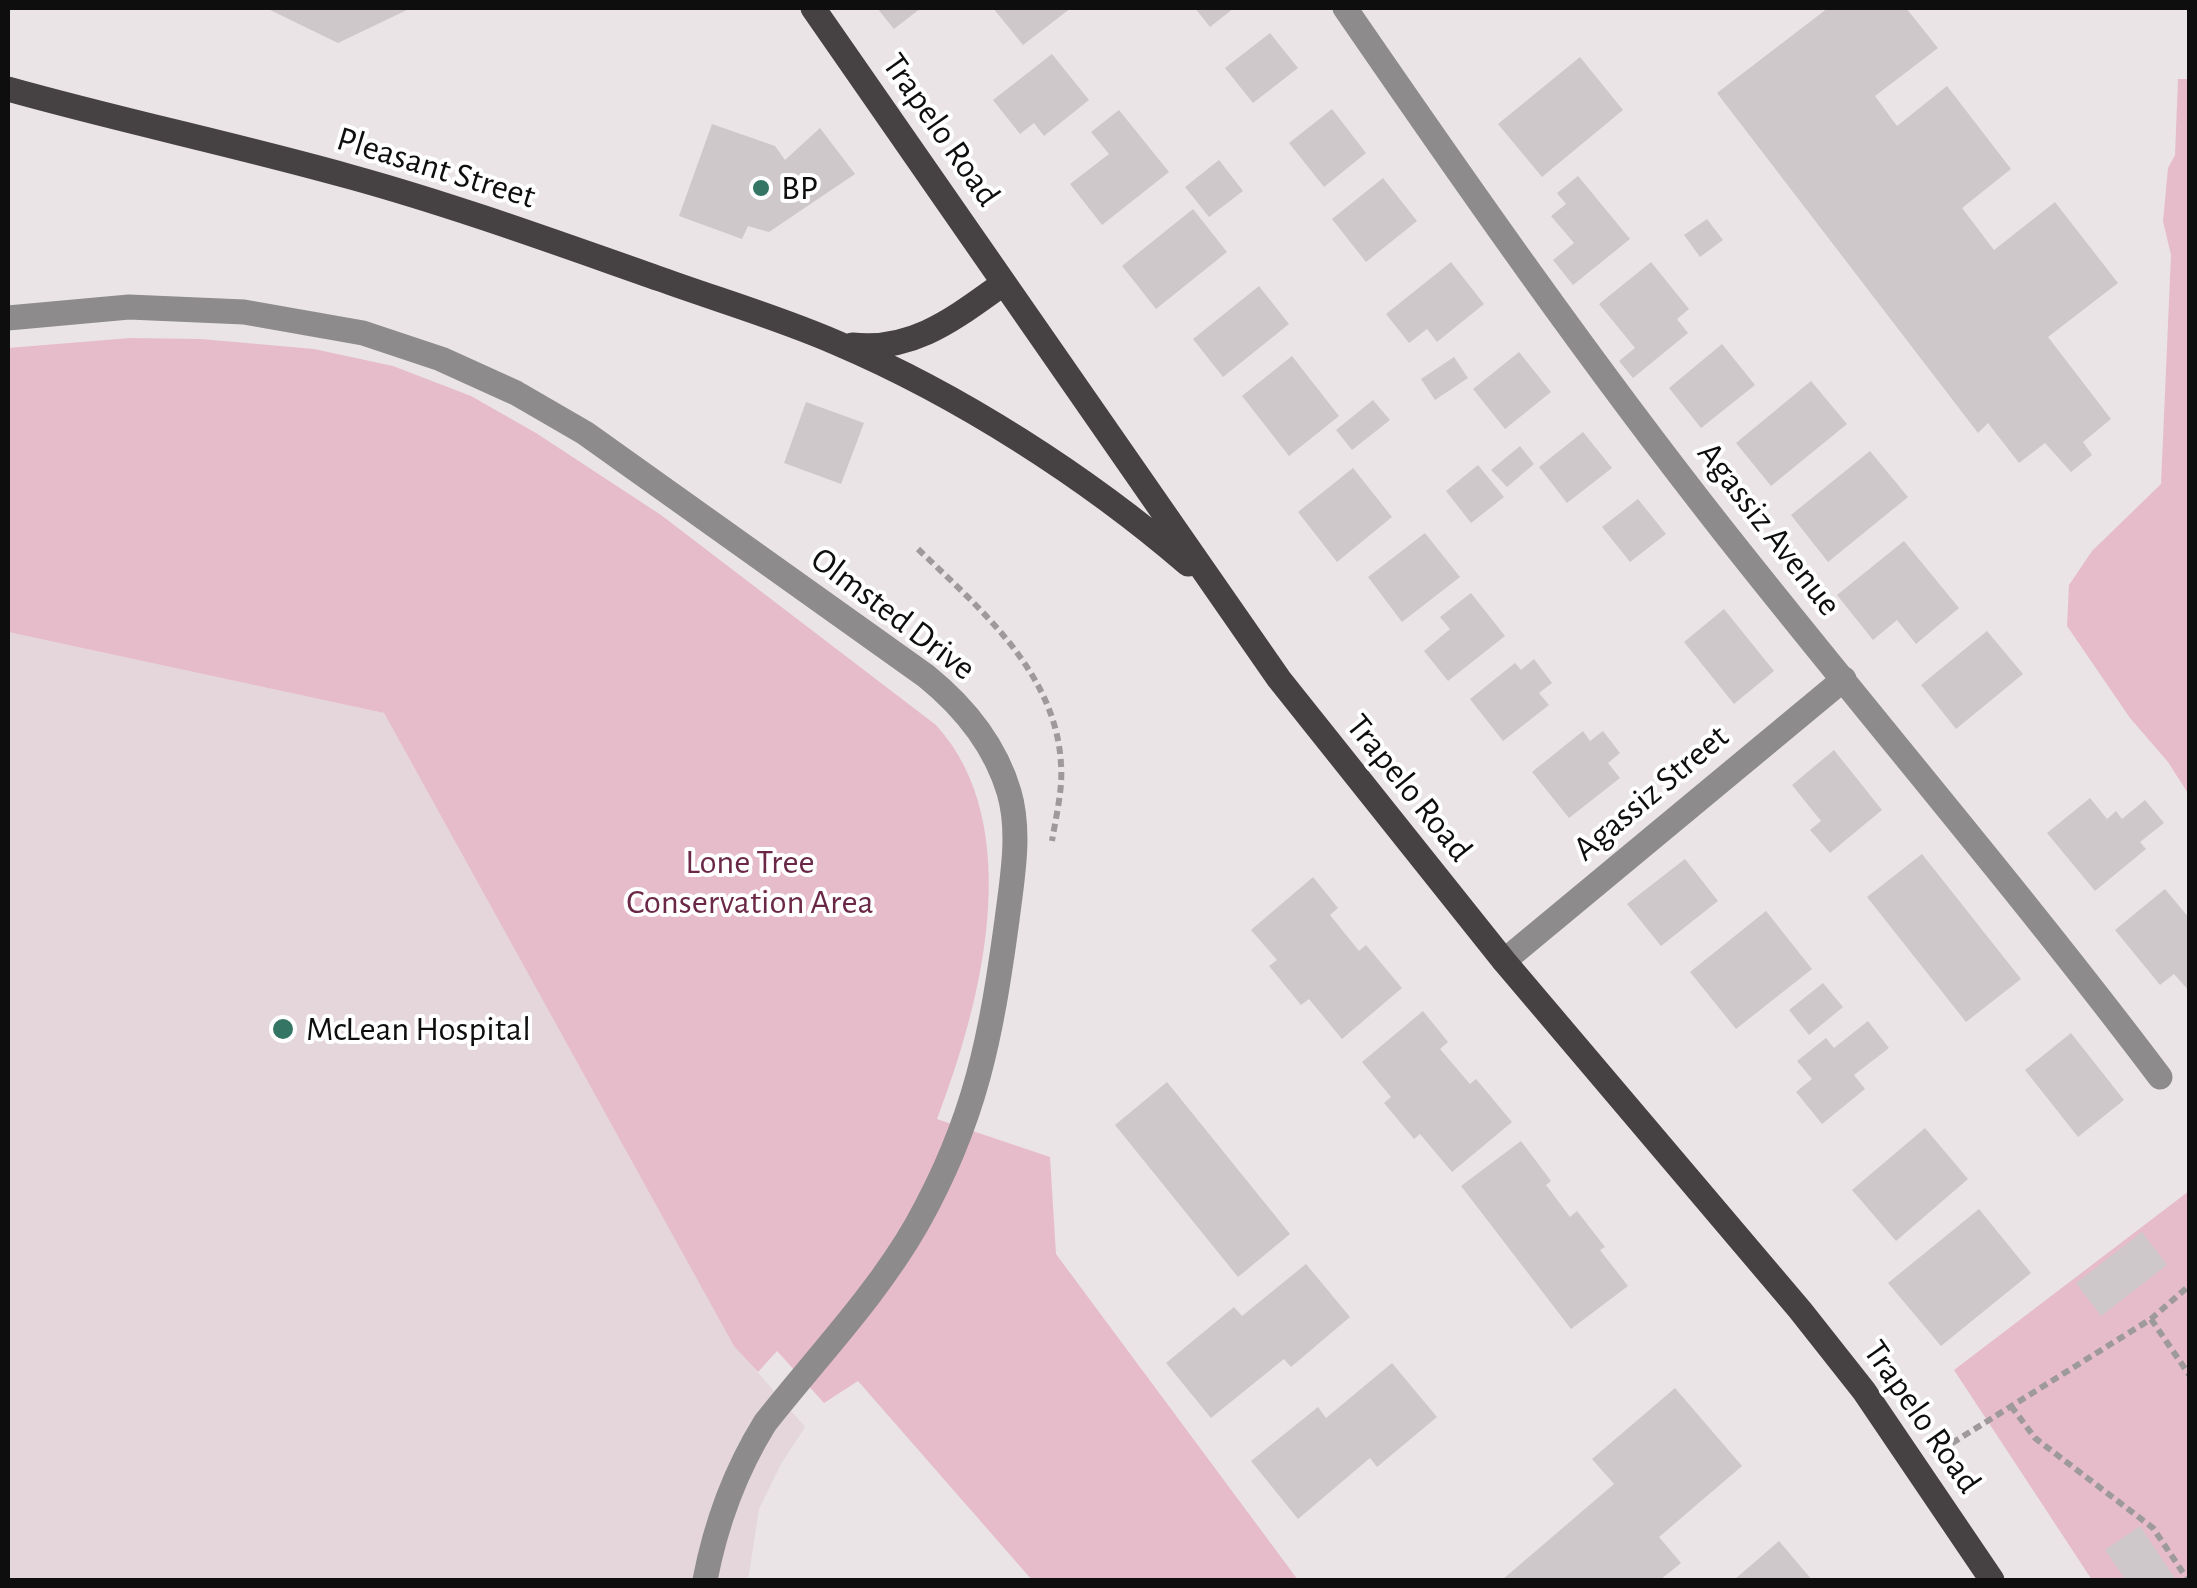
<!DOCTYPE html>
<style>
body{margin:0}
#map{position:relative;width:2197px;height:1588px;overflow:hidden;background:#eae4e6;font-family:"Alegreya Sans",sans-serif}
canvas{display:block}
.frame{position:absolute;inset:0;border:10px solid #0f0e0e;pointer-events:none}
</style>
<div id="map">
<canvas width="2197" height="1588"></canvas>
<div class="frame"></div>
</div>
<script>
const ctx = document.querySelector('canvas').getContext('2d');
ctx.lineJoin = 'round';
function paint(path, color) { ctx.fillStyle = color; ctx.fill(path, 'evenodd'); }
function trace(path, color, width, dash) { ctx.strokeStyle = color; ctx.lineWidth = width; ctx.lineCap = dash ? 'butt' : 'round'; ctx.setLineDash(dash || []); ctx.stroke(path); }
function write(font, color, halo, rows, align = 'center') {
  ctx.font = font + ' "Alegreya Sans",sans-serif'; ctx.lineWidth = 8; ctx.setLineDash([]); ctx.textBaseline = 'middle'; ctx.strokeStyle = halo; ctx.fillStyle = color; for (const [text, x, y, turn = 0] of rows) {
    ctx.save(); ctx.translate(x, y); ctx.rotate((+turn || 0) * Math.PI / 180); ctx.textAlign = isNaN(turn) ? turn : align; if (halo) ctx.strokeText(text, 0, 0); ctx.fillText(text, 0, 0); ctx.restore();
  }
}
const built = new Path2D(`
 M8,632l376,81 350,632 71,82 -24,37 -22,45 -11,71h-740z`);
const green = new Path2D(`
 M2178,79h12l-1,716 -21,-33 -38,-44 -63,-92 2,-41 23,-34 69,-67 10,-229 -8,-34 5,-53 7,-13z
 M130,338l71,1 113,10 79,17 78,30 65,37 125,82 275,210c92,101 45,280 1,394l113,38 6,97 242,326h-266l-174,-199 -34,22 -47,-52 -19,21 -24,-26 -350,-633 -376,-81v-284z
 M2189,1191v389h-97l-138,-210z`);
const building = new Path2D(`
 M266,8h145l-73,35z
 M877,8h44l-27,21z
 M993,8h78l-48,37z
 M1195,8h39l-24,19z
 M1828,8h78l32,40 -63,48 22,30 50,-40 64,83 -49,39 32,42 61,-48 63,81 -70,54 63,82 -28,23 9,13 -21,17 -26,-29 -26,20 -31,-40 -10,10 -261,-340z
 M1270,33l28,35 -45,35 -28,-35z
 M1052,54l37,46 -45,36 -10,-13 -14,11 -27,-34z
 M1580,57l43,53 -81,67 -44,-53z
 M1332,109l34,44 -42,34 -35,-44z
 M1119,110l50,62 -67,53 -32,-41 39,-30 -18,-22z
 M712,124l63,22 10,14 35,-32 35,46 -86,58 -21,-6 -6,13 -63,-23z
 M1219,160l24,31 -34,26 -24,-30z
 M1578,176l52,63 -57,46 -20,-25 21,-17 -23,-27 15,-12 -9,-11z
 M1383,178l34,43 -51,41 -34,-43z
 M1193,209l34,43 -71,57 -34,-43z
 M1707,219l16,21 -23,17 -16,-22z
 M1451,262l33,42 -47,38 -10,-13 -18,14 -23,-29z
 M1651,262l38,47 -12,10 11,14 -55,45 -14,-17 16,-13 -36,-44z
 M1259,286l30,38 -66,53 -30,-38z
 M1722,344l33,41 -54,43 -32,-40z
 M1519,352l32,40 -46,37 -32,-40z
 M1292,356l47,60 -50,40 -47,-60z
 M1454,357l14,21 -33,22 -14,-21z
 M1811,381l36,43 -76,62 -35,-43z
 M1373,400l17,20 -38,30 -16,-20z
 M806,402l58,21 -23,61 -57,-21z
 M1583,432l29,36 -45,35 -28,-36z
 M1520,446l14,18 -27,23 -16,-17z
 M1870,451l38,46 -80,65 -37,-47z
 M1478,465l26,32 -33,26 -25,-32z
 M1353,468l39,49 -55,45 -39,-50z
 M1638,499l28,35 -36,28 -28,-35z
 M1425,533l35,44 -58,45 -34,-45z
 M1904,541l55,67 -43,36 -19,-24 -24,20 -36,-45z
 M1471,593l34,43 -57,45 -24,-30 26,-22 -10,-12z
 M1724,609l50,62 -40,33 -50,-62z
 M1987,631l36,43 -67,55 -35,-44z
 M1534,659l18,24 -13,10 10,12 -46,36 -33,-42 45,-36 6,7z
 M1583,731l7,10 13,-10 17,22 -12,10 12,15 -51,40 -37,-46z
 M1834,750l48,60 -52,43 -20,-23 11,-9 -29,-36z
 M2090,798l17,21 9,-8 6,8 23,-19 19,23 -24,19 6,7 -51,42 -48,-58z
 M1922,854l99,125 -55,43 -99,-125z
 M1685,859l33,42 -57,45 -34,-42z
 M1313,877l25,31 -8,7 29,36 7,-6 36,43 -60,51 -33,-40 -8,6 -32,-39 8,-6 -26,-30z
 M2165,889l25,30v73l-16,-18 -14,11 -45,-55z
 M1766,911l46,58 -76,60 -46,-57z
 M1823,983l20,24 -34,28 -20,-25z
 M1423,1011l25,31 -8,7 30,35 6,-5 36,43 -60,50 -32,-38 -6,5 -30,-36 7,-6 -29,-35z
 M1868,1021l21,27 -35,27 11,14 -43,35 -26,-32 16,-13 -15,-18 29,-23 8,10z
 M2071,1033l53,67 -46,37 -53,-67z
 M1167,1082l123,152 -52,43 -123,-152z
 M1925,1128l43,51 -72,62 -44,-51z
 M1521,1141l30,40 -5,4 24,32 7,-6 28,36 -5,3 28,36 -57,43 -110,-143z
 M1979,1209l52,64 -90,73 -53,-63z
 M2142,1232l25,33 -66,51 -25,-33z
 M1306,1264l44,53 -59,50 -7,-8 -73,59 -45,-55 68,-56 8,9z
 M1392,1363l45,54 -60,50 -7,-9 -72,61 -47,-58 67,-54 8,11z
 M1675,1388l67,78 -83,71 22,26 -21,17h-158l112,-96 -22,-25z
 M2140,1526l36,54h-50l-21,-30z
 M1779,1541l33,39h-78z`);
const path = new Path2D(`
 M918,549c61,59 138,123 143,215 2,25 -5,52 -9,77
 M2151,1319l39,57
 M2011,1406l24,32 118,90 35,52
 M1941,1450l210,-131 39,-34`);
const minor = new Path2D(`
 M1345,8c121,176 244,352 376,520 145,184 298,362 439,549
 M8,318l121,-11 115,5 119,21 78,26 75,34 69,40 341,243c37,30 69,69 83,116 12,41 3,87 -2,128 -16,117 -31,199 -90,304 -41,72 -101,134 -152,199 -31,50 -49,100 -60,157
 M1504,961l340,-282`);
const major = new Path2D(`
 M813,8l466,671 225,282 296,349 64,81 128,189
 M8,89c114,32 229,56 343,88 105,29 206,66 309,102 58,21 120,39 177,64 122,52 250,134 351,221
 M852,345c62,7 104,-28 152,-62`);
const markers = [
 [761,188,10,"#347564"],
 [283,1029,12,"#347564"]
];
const streetNames = [
 ["Trapelo Road",941,130,55],
 ["Pleasant Street",436,168,17],
 ["Agassiz Avenue",1769,529,52],
 ["Olmsted Drive",893,614,37],
 ["Trapelo Road",1409,788,51],
 ["Agassiz Street",1651,793,-40],
 ["Trapelo Road",1922,1417,55]
];
const poiNames = [
 ["BP",781,188],
 ["McLean Hospital",306,1029]
];
const parkNames = [
 ["Lone Tree",750,862],
 ["Conservation Area",750,902]
];
paint(built, '#e4d6db');
paint(green, '#e6bccb');
paint(building, '#cec8ca');
trace(path, '#9e9a9b', 6, [8, 5]);
trace(minor, '#8d8b8c', 25);
trace(major, '#464244', 25);
for (const [x, y, r, color] of markers) { const dot = new Path2D(); dot.arc(x, y, r, 0, 2 * Math.PI); ctx.fillStyle = color; ctx.fill(dot); trace(dot, '#fff', 4); }
write('35px', '#0f0e0e', '#fff', streetNames);
write('35px', '#0f0e0e', '#fff', poiNames, 'left');
write('35px', '#6a2846', '#fff', parkNames);
</script>
